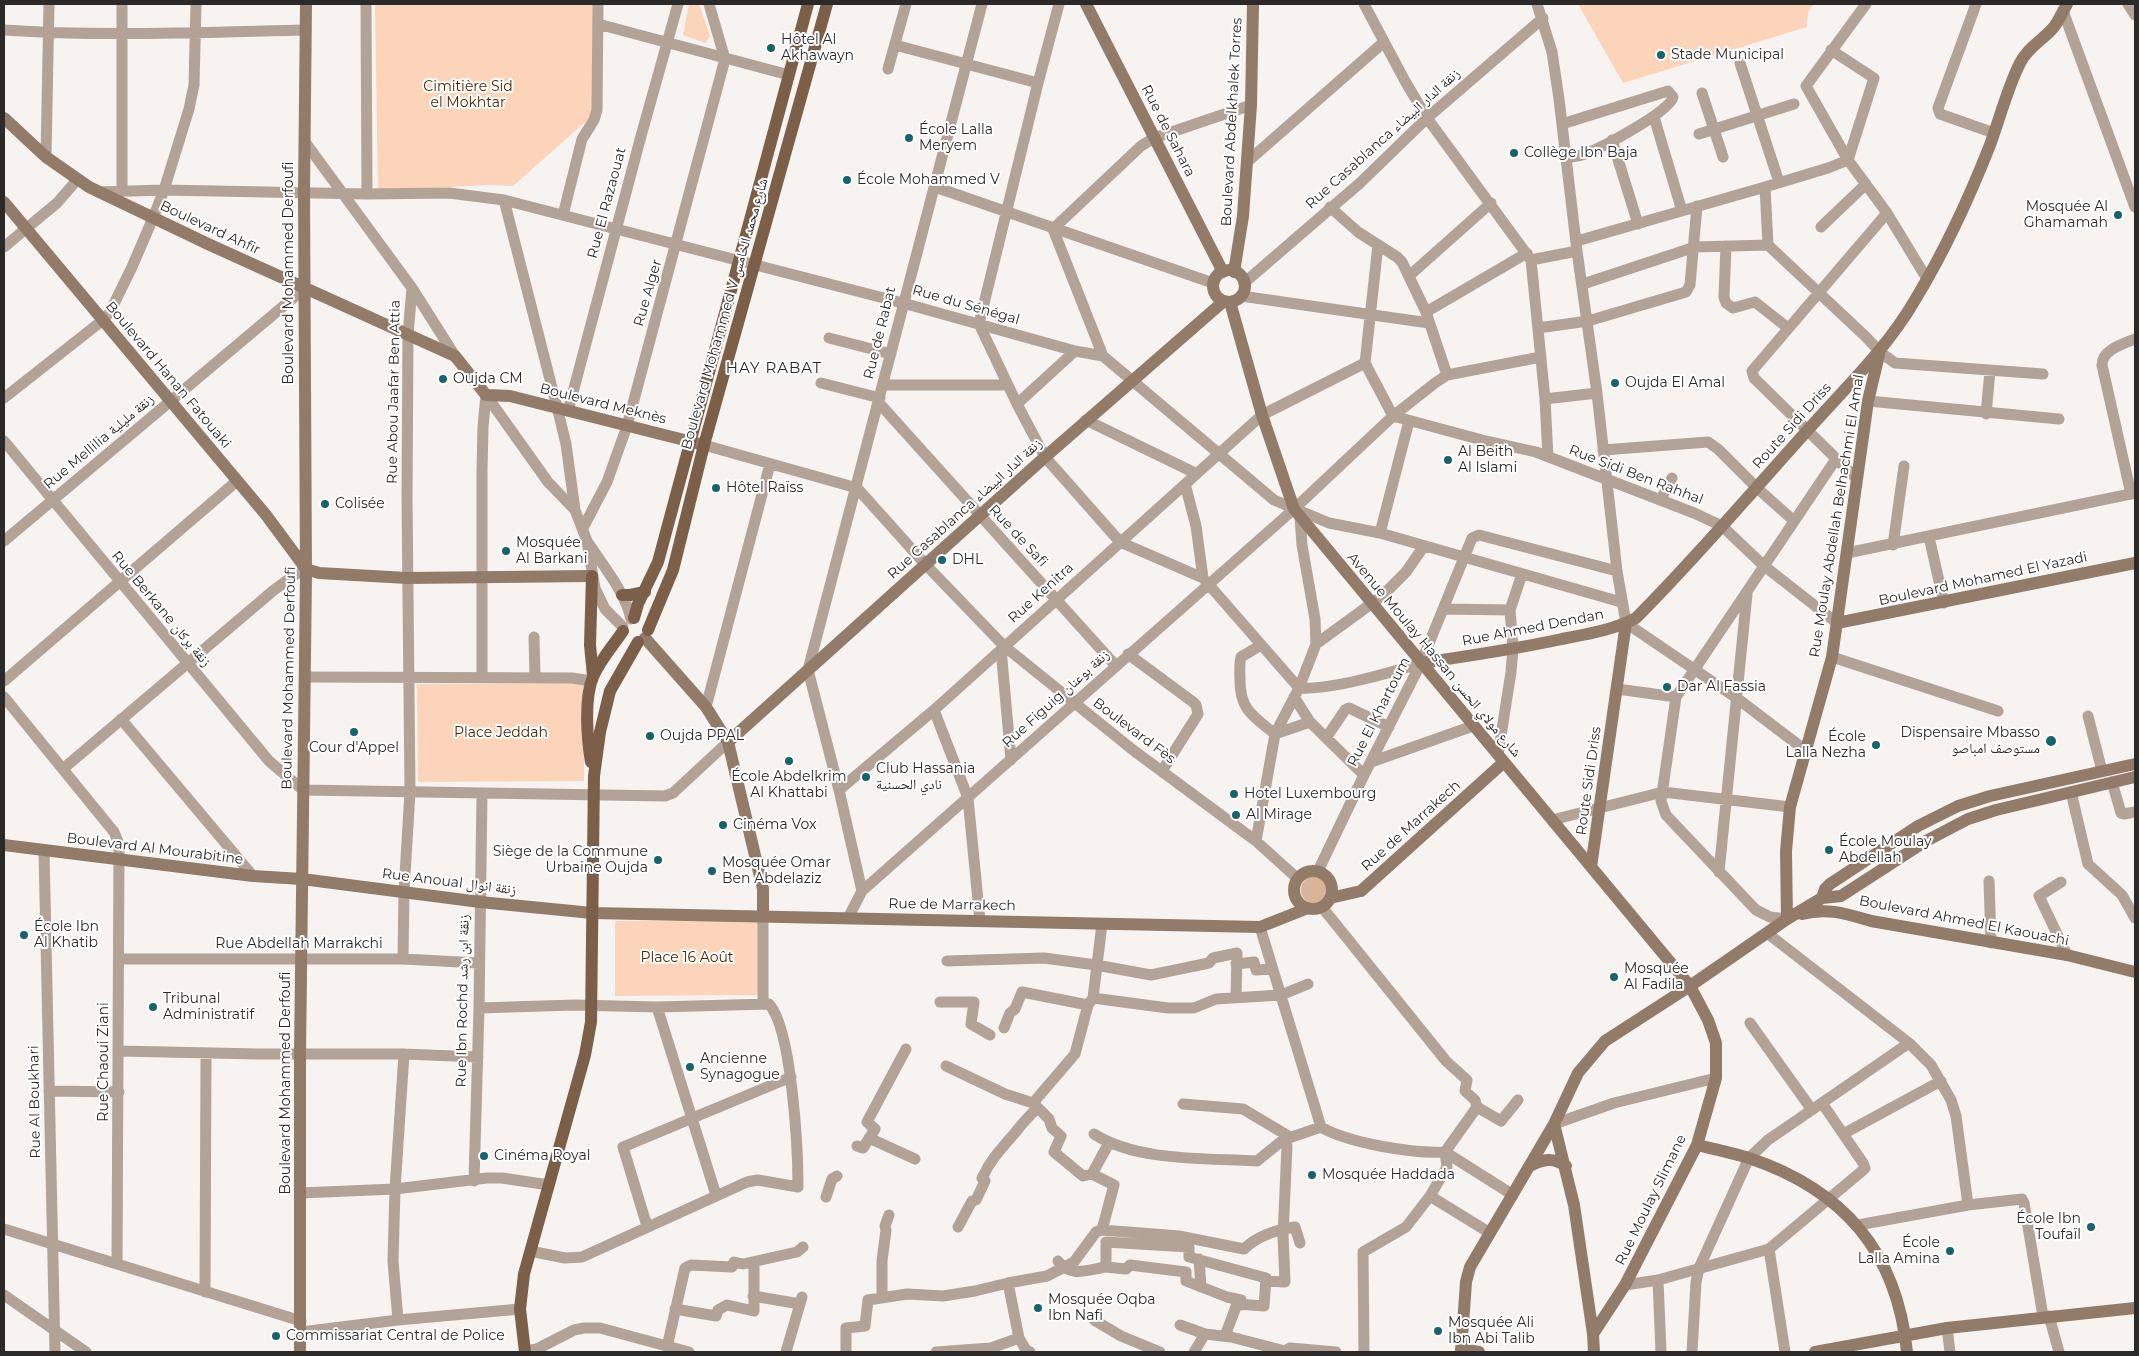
<!DOCTYPE html>
<meta charset="utf-8">
<style>
body{margin:0}
#map{position:relative;width:2139px;height:1356px;overflow:hidden;background:#f7f3f1;font-family:Montserrat,sans-serif}
canvas{display:block}
.frame{position:absolute;inset:0;border:5px solid #2c2a29;pointer-events:none}
</style>
<div id="map">
<canvas width="2139" height="1356"></canvas>
<div class="frame"></div>
</div>
<script>
const ctx = document.querySelector('canvas').getContext('2d');
ctx.lineJoin = 'round';
function paint(path, color) { ctx.fillStyle = color; ctx.fill(path, 'evenodd'); }
function trace(path, color, width, dash) { ctx.strokeStyle = color; ctx.lineWidth = width; ctx.lineCap = dash ? 'butt' : 'round'; ctx.setLineDash(dash || []); ctx.stroke(path); }
function write(font, color, halo, rows, align = 'center') {
  ctx.font = font + ' Montserrat,"Noto Naskh Arabic",sans-serif'; ctx.lineWidth = 4; ctx.setLineDash([]); ctx.textBaseline = 'middle'; ctx.strokeStyle = halo; ctx.fillStyle = color; for (const [text, x, y, turn = 0] of rows) {
    ctx.save(); ctx.translate(x, y); ctx.rotate((+turn || 0) * Math.PI / 180); ctx.textAlign = isNaN(turn) ? turn : align; if (halo) ctx.strokeText(text, 0, 0); ctx.fillText(text, 0, 0); ctx.restore();
  }
}
const green = new Path2D(`
 M375,4h218l-1,112 -79,70 -26,-1 -109,6z
 M689,4h10l11,32 -5,7 -22,-8z
 M1578,4h236l-6,8 -1,15 -184,56z
 M584,683v98l-166,1 -1,-98z
 M759,920v75l-144,1v-75z`);
const water = new Path2D(`
 M1301 890a14 14 0 1 1 28 0a14 14 0 1 1-28 0Z`);
const street = new Path2D(`
 M366,4l1,190
 M1059,4l-21,79 -59,241 38,80 28,53 75,85 83,36 96,110
 M1364,4l41,77 22,37 104,142 14,139 3,58
 M1537,4l15,48 7,47 18,152 20,142 20,178 9,52 112,76 67,51
 M1866,4l-60,82 42,74 39,53 40,66
 M1976,4l-38,104 2,6 54,19
 M2128,4l7,11
 M2063,11l72,196
 M598,24l191,51
 M4,30c100,7 201,2 302,0
 M895,45l143,38
 M1740,63l39,119
 M888,69l18,-65
 M1702,93l21,64
 M1654,117l28,94
 M1562,124l106,-33 5,6c-2,14 -72,51 -88,57 -6,2 -13,3 -19,4
 M1699,134l95,-30
 M1612,140l26,84
 M305,142l107,146 43,68
 M46,157l3,-153
 M1247,162l137,-120
 M935,187l278,96
 M1765,187l3,58
 M122,191v-187
 M98,192l66,-2 203,4 82,-1 55,7 399,103 172,48 28,5 171,144 55,23 51,10 241,69
 M504,200l53,207 9,37 9,66 12,31 8,47 10,21 18,18
 M1330,207l28,25 39,25 5,5 24,50 21,63
 M563,215l19,-76 12,-19 3,-10 1,-106
 M1821,227l45,-43
 M1577,241l188,-54 63,-19 20,-8 26,-82 -43,-28
 M1378,245l-13,118 28,53 89,24 54,12 158,61 28,13 41,39 74,58
 M1768,245l98,92 14,15 15,11 148,11
 M1726,246l-2,51 2,6 7,5 22,-6 33,26
 M4,247l53,-44 20,-23
 M1531,260l46,-9
 M1409,276l82,-73
 M1244,283l116,-100 67,-65 116,-100
 M1583,284l112,-37 73,-2
 M1241,296l188,27
 M1426,312l101,-59
 M1538,328l50,-7 98,-29 4,-7 7,-79
 M829,338l62,16
 M1103,356l-50,-127 88,-83 13,-8 97,-33
 M821,383l59,15
 M883,385h124
 M486,395l62,87 27,28
 M4,398l99,-78 7,-8 22,-45 21,-49 11,-28 25,-81 5,-24 2,-81
 M1545,399l52,-6
 M1868,401l191,18
 M879,403l237,263
 M1017,404l58,-53
 M568,411l73,-275 37,-132
 M1986,414l4,-43
 M1086,420l109,53
 M4,441l265,320 34,29 362,6 8,-3 55,-51
 M704,445l153,43 69,77 78,81 129,104 123,91 42,38
 M1603,450l105,-8 10,7 39,39 36,32
 M1857,479l-103,-101 -2,-7 135,-158
 M1185,484l11,42 7,52
 M2131,494l-29,-129c0,-15 21,-21 33,-26
 M1661,499l11,-21
 M583,528l24,-46 20,-56 98,-367 -16,-55
 M1380,533l29,-112
 M1929,537l15,66
 M4,541l301,-253
 M589,544c15,23 36,48 42,75
 M1893,545l11,-79
 M1847,553l288,-60
 M1443,609l67,1
 M534,637l1,40
 M1316,644l66,-48 24,-24 18,-26
 M1261,645l-20,12c-2,7 -1,16 -1,24 0,29 14,36 35,53l35,-12
 M1001,649l10,111
 M1128,654l65,48 3,3 2,9 -36,57
 M1832,657l166,54
 M305,677l267,1 20,3
 M482,677v-206l1,-44 3,-32
 M4,681l233,-200
 M1299,688c31,2 91,-15 122,-25
 M1617,689l59,8
 M4,697l110,135 5,12 -2,420
 M1294,697l16,25 54,53
 M706,707l64,-243
 M934,710l34,88 12,123
 M2088,716l14,55
 M121,719l132,157
 M1326,738l19,-28 4,-2 40,19
 M1498,755l13,-83 2,-23 -3,-39 12,-36
 M1371,762l102,-36
 M64,768l210,-178 22,-16 10,-5
 M2112,782l9,31 3,1 11,-2
 M839,790l95,-80 328,-295 103,-52
 M2071,792l17,72 34,31 13,23
 M1552,820l111,-28 127,15
 M1256,841l19,-107 24,-46 17,-44 -1,-25 -13,-74 -2,-28
 M44,851l11,501
 M1318,871l46,-96 57,-112 51,-125 7,-3 138,36
 M1719,872l28,-278
 M1989,881l2,62
 M2061,882l-22,14 28,59
 M862,891l-23,-101 -31,-120 174,-666
 M1322,907l124,154 21,19 -2,11 10,9 2,7
 M763,916v88
 M848,918l14,-27 432,-382 99,-93 42,-33 12,-8 94,-18
 M1787,919l-17,-2 -14,-7 -90,-95 -5,-14 15,-104 160,-238
 M1260,927l61,200
 M1767,933l142,110 22,22 20,35 5,16 12,89
 M120,959h283l76,4
 M403,959l1,-68 6,-99 -3,-294 1,-163 4,-47
 M947,961l97,-3 52,7 55,10 58,-12 4,-5 24,-5 -1,44
 M1236,964l18,-2 2,8 17,-1
 M1093,998l75,10h26l22,-9 65,-4 27,-11
 M940,1002h34l-3,22 19,11
 M657,1007l59,188
 M479,1008l95,-3 83,2 112,-3c23,25 29,146 29,183l-40,-7 -11,2 -165,75 -17,1 -35,-7
 M1750,1023l62,87
 M1004,1028l6,-15 5,-4 7,-17 66,13
 M119,1051l139,3h146l74,3
 M946,1066l59,28 28,9 16,16 3,9 9,8 -7,16 29,24 9,-2
 M49,1091l70,1
 M1033,1103l42,-49 13,-49 5,-7 9,-74
 M1183,1104l60,5 47,28
 M1554,1124l60,-21 102,-25
 M1094,1134c44,28 113,24 163,27l26,-21
 M1843,1134l98,-53
 M869,1138l46,21
 M857,1146l6,2 12,-19 -8,-7 39,-73
 M474,1181l5,-173 3,-215
 M300,1193l95,-4 92,-11h15l47,7
 M1430,1196l60,37
 M826,1197l6,-18 5,-3
 M1858,1225l110,-20 54,-6 2,4 19,113
 M647,1226l-24,-79 168,-70
 M958,1227l14,-26 4,-1 9,-19 -3,-3c9,-19 19,-29 32,-44 8,-10 14,-18 24,-26
 M4,1229l297,92
 M1102,1230l77,6 65,13c13,-13 32,-19 51,-22l5,16
 M1769,1249l16,103
 M1199,1259l2,28
 M1058,1261c13,17 28,9 48,6v-25l83,5v10l77,21 -2,28 -27,-2 -12,32
 M1106,1267l20,2 4,-4 56,7v9l41,16 14,3v5
 M1658,1280l3,72
 M1266,1281l19,1 -2,-46 4,-90 -4,-6 38,-13c27,16 93,27 124,25l68,43
 M1625,1285l33,-5 111,-31 93,-78 3,-3 -2,-5 -41,-60
 M205,1292l1,-239
 M4,1295l82,57
 M753,1296l47,8
 M882,1298v-37l4,-31 -1,-4 4,-11
 M675,1309l41,7 2,-6 9,-5 27,6v-49
 M2049,1316l10,36
 M398,1320l-5,-59 2,-72 9,-135
 M1094,1320l27,16 39,16
 M1180,1325l25,9 26,3 54,14 5,-3 46,4
 M1947,1328l3,24
 M301,1332l97,-12 122,-11
 M1019,1338l7,12 4,2
 M667,1347l18,-79 6,-3 41,2 2,-5 9,2 54,-12 6,-5
 M525,1351l12,-2 37,-19 10,-2h16l89,24
 M786,1352l16,-55
 M846,1352v-24l19,-2 3,-26 39,-6 36,2 32,-5 33,-8 39,-7 27,-14 22,-30 6,-2 12,-45 -22,-11 17,-31
 M936,1352l55,-4 28,-10 -11,-55
 M1194,1352l11,-18
 M1364,1352l-1,-100 43,-25 24,-31 17,-29 -2,-15 32,-45 24,14 17,-21
 M1692,1352l4,-70 3,-14 50,-110 19,-18 141,-97`);
const secondary = new Path2D(`
 M1086,4l137,268
 M4,118l42,39 43,30 119,57 247,112 31,39 24,1 194,49
 M4,202l262,313 40,54 13,4 88,5 185,-2
 M1213 286a16 16 0 1 1 32 0a16 16 0 1 1-32 0Z
 M1234,272l9,-56 8,-111 2,-101
 M1230,302l32,113 32,94 396,477 18,34 8,23v35l-19,67 -72,140 -32,49
 M1837,623l298,-60
 M645,638l61,69 22,35 35,147v27
 M1421,663c48,-7 95,-14 141,-24 26,-5 51,-9 74,-21 60,-60 114,-124 170,-186 38,-43 80,-82 109,-132 29,-48 55,-104 75,-155 10,-27 17,-56 30,-82 8,-16 23,-23 34,-36 5,-7 9,-16 13,-23
 M728,742l317,-285 179,-156
 M4,845l249,31 49,3 178,23 112,11 668,14 48,-19
 M1591,867l35,-244
 M1294 890a19 19 0 1 1 38 0a19 19 0 1 1-38 0Z
 M1330,898l31,-7 143,-129
 M1822,898l3,-9 5,-5 88,-58 40,-20 32,-10 145,-32
 M1802,914c25,-7 45,0 69,7l196,34 68,17
 M1787,919l-1,-68 4,-44 42,-150 36,-256 11,-46
 M1554,1124l20,81 19,129 1,18
 M1697,1145c17,4 35,8 52,13 95,32 148,94 158,194
 M1530,1166c13,-7 23,-9 36,0
 M1461,1349l18,3
 M300,1352v-299l6,-479 -2,-381 2,-189
 M1461,1352l5,-70 4,-15 84,-143 24,-51 27,-32 85,-55 97,-67 35,-21 19,-2 85,-55 42,-22 28,-9 139,-33
 M1815,1352l132,-24 188,-20`);
const primary = new Path2D(`
 M592,576l-2,69 3,31
 M622,595h8l15,-3
 M634,618l4,-14 20,-42 150,-558
 M648,630l25,-60 31,-125 123,-441
 M591,762c-4,-23 -7,-64 2,-85 7,-17 20,-31 30,-46
 M525,1352l-5,-43 4,-35 61,-219 6,-33 3,-246 6,-44 10,-41 28,-49`);
const markers = [
 [771,48,5,"#16636d"],
 [1661,55,5,"#16636d"],
 [909,138,5,"#16636d"],
 [1514,153,5,"#16636d"],
 [847,180,5,"#16636d"],
 [2118,215,5,"#16636d"],
 [443,379,5,"#16636d"],
 [1615,383,5,"#16636d"],
 [1448,460,5,"#16636d"],
 [716,488,5,"#16636d"],
 [325,504,5,"#16636d"],
 [506,551,5,"#16636d"],
 [942,560,5,"#16636d"],
 [1667,687,5,"#16636d"],
 [354,732,5,"#16636d"],
 [650,736,5,"#16636d"],
 [2051,741,6,"#16636d"],
 [1876,745,5,"#16636d"],
 [789,761,5,"#16636d"],
 [866,777,5,"#16636d"],
 [1234,794,5,"#16636d"],
 [1236,815,5,"#16636d"],
 [723,825,5,"#16636d"],
 [1829,850,5,"#16636d"],
 [658,860,5,"#16636d"],
 [712,871,5,"#16636d"],
 [24,935,5,"#16636d"],
 [1614,977,5,"#16636d"],
 [153,1007,5,"#16636d"],
 [690,1067,5,"#16636d"],
 [484,1156,5,"#16636d"],
 [1312,1175,5,"#16636d"],
 [2091,1227,5,"#16636d"],
 [1950,1251,5,"#16636d"],
 [1038,1308,5,"#16636d"],
 [1438,1331,5,"#16636d"],
 [276,1336,5,"#16636d"]
];
const poiNames = [
 ["Hôtel Al",781,40],
 ["Akhawayn",781,56],
 ["Stade Municipal",1671,55],
 ["École Lalla",919,130],
 ["Meryem",919,146],
 ["Collège Ibn Baja",1524,153],
 ["École Mohammed V",857,180],
 ["Mosquée Al",2108,207,"right"],
 ["Ghamamah",2108,223,"right"],
 ["Oujda CM",453,379],
 ["Oujda El Amal",1625,383],
 ["Al Beith",1458,452],
 ["Al Islami",1458,468],
 ["Hôtel Raïss",726,488],
 ["Colisée",335,504],
 ["Mosquée",516,543],
 ["Al Barkani",516,559],
 ["DHL",952,560],
 ["Dar Al Fassia",1677,687],
 ["Dispensaire Mbasso",2040,733,"right"],
 ["مستوصف امباصو",2040,749,"right"],
 ["Oujda PPAL",660,736],
 ["École",1866,737,"right"],
 ["Lalla Nezha",1866,753,"right"],
 ["Cour d'Appel",354,748,"center"],
 ["Club Hassania",876,769],
 ["نادي الحسنية",876,785],
 ["École Abdelkrim",789,777,"center"],
 ["Al Khattabi",789,793,"center"],
 ["Hotel Luxembourg",1244,794],
 ["Al Mirage",1246,815],
 ["Cinéma Vox",733,825],
 ["École Moulay",1839,842],
 ["Abdellah",1839,858],
 ["Siège de la Commune",648,852,"right"],
 ["Urbaine Oujda",648,868,"right"],
 ["Mosquée Omar",722,863],
 ["Ben Abdelaziz",722,879],
 ["École Ibn",34,927],
 ["Al Khatib",34,943],
 ["Mosquée",1624,969],
 ["Al Fadila",1624,985],
 ["Tribunal",163,999],
 ["Administratif",163,1015],
 ["Ancienne",700,1059],
 ["Synagogue",700,1075],
 ["Cinéma Royal",494,1156],
 ["Mosquée Haddada",1322,1175],
 ["École Ibn",2081,1219,"right"],
 ["Toufaïl",2081,1235,"right"],
 ["École",1940,1243,"right"],
 ["Lalla Amina",1940,1259,"right"],
 ["Mosquée Oqba",1048,1300],
 ["Ibn Nafi",1048,1316],
 ["Mosquée Ali",1448,1323],
 ["Ibn Abi Talib",1448,1339],
 ["Commissariat Central de Police",286,1336]
];
const parkNames = [
 ["Cimitière Sid",468,87],
 ["el Mokhtar",468,103],
 ["Place Jeddah",501,733],
 ["Place 16 Août",687,958]
];
const streetNames = [
 ["Boulevard Abdelkhalek Torres",1232,122,-87],
 ["Rue de Sahara",1168,131,63],
 ["Rue Casablanca زنقة الدار البيضاء",1383,139,-42],
 ["Rue El Razaouat",607,203,-75],
 ["Boulevard Ahfir",210,228,25],
 ["Boulevard Mohammed Derfoufi",289,273,-90],
 ["Rue Alger",648,293,-74],
 ["Rue du Sénégal",966,305,16],
 ["Boulevard Mohammed V شارع محمد الخامس",725,314,-74],
 ["Rue de Rabat",880,333,-76],
 ["Boulevard Hanan Fatouaki",168,375,50],
 ["Rue Abou Jaafar Ben Attia",394,392,-89],
 ["Boulevard Meknès",603,404,14],
 ["Route Sidi Driss",1792,426,-48],
 ["Rue Mellilia زنقة مليلية",99,442,-40],
 ["Rue Sidi Ben Rahhal",1636,475,21],
 ["Rue Casablanca زنقة الدار البيضاء",965,509,-42],
 ["Rue Moulay Abdellah Belhachmi El Amal",1837,516,-81],
 ["Rue de Safi",1018,536,47],
 ["Boulevard Mohamed El Yazadi",1983,579,-12],
 ["Rue Kenitra",1041,593,-42],
 ["Rue Berkane زنقة بركان",161,609,50],
 ["Rue Ahmed Dendan",1533,628,-11],
 ["Avenue Moulay Hassan شارع مولاي الحسن",1434,655,50],
 ["Boulevard Mohammed Derfoufi",289,678,-89],
 ["Rue Figuig زنقة بوعنان",1056,699,-42],
 ["Rue El Khartoum",1379,712,-63],
 ["Boulevard Fès",1134,731,37],
 ["Route Sidi Driss",1589,781,-82],
 ["Rue de Marrakech",1411,826,-42],
 ["Boulevard Al Mourabitine",155,849,7],
 ["Rue Anoual زنقة انوال",449,882,7],
 ["Rue de Marrakech",952,905,1],
 ["Boulevard Ahmed El Kaouachi",1964,921,11],
 ["Rue Abdellah Marrakchi",299,944],
 ["Rue Ibn Rochd زنقة ابن رشد",463,1001,-89],
 ["Rue Chaoui Ziani",104,1062,-90],
 ["Boulevard Mohammed Derfoufi",286,1083,-90],
 ["Rue Al Boukhari",35,1102,-91],
 ["Rue Moulay Slimane",1651,1200,-64]
];
const neighbourhoodNames = [
 ["HAY RABAT",774,369]
];
paint(green, '#fbd4b9');
paint(water, '#dab498');
trace(street, '#b3a296', 11);
trace(secondary, '#937b69', 12);
trace(primary, '#7c5f49', 12);
for (const [x, y, r, color] of markers) { const dot = new Path2D(); dot.arc(x, y, r, 0, 2 * Math.PI); ctx.fillStyle = color; ctx.fill(dot); trace(dot, '#fff', 2); }
write('14px', '#2c2a29', '#fff', poiNames, 'left');
write('14px', '#4c2704', '#fff', parkNames);
write('14px', '#2c2a29', '#fff', streetNames);
ctx.letterSpacing = '1px';
write('15px', '#2c2a29', '#fff', neighbourhoodNames);
ctx.letterSpacing = '0px';
</script>
